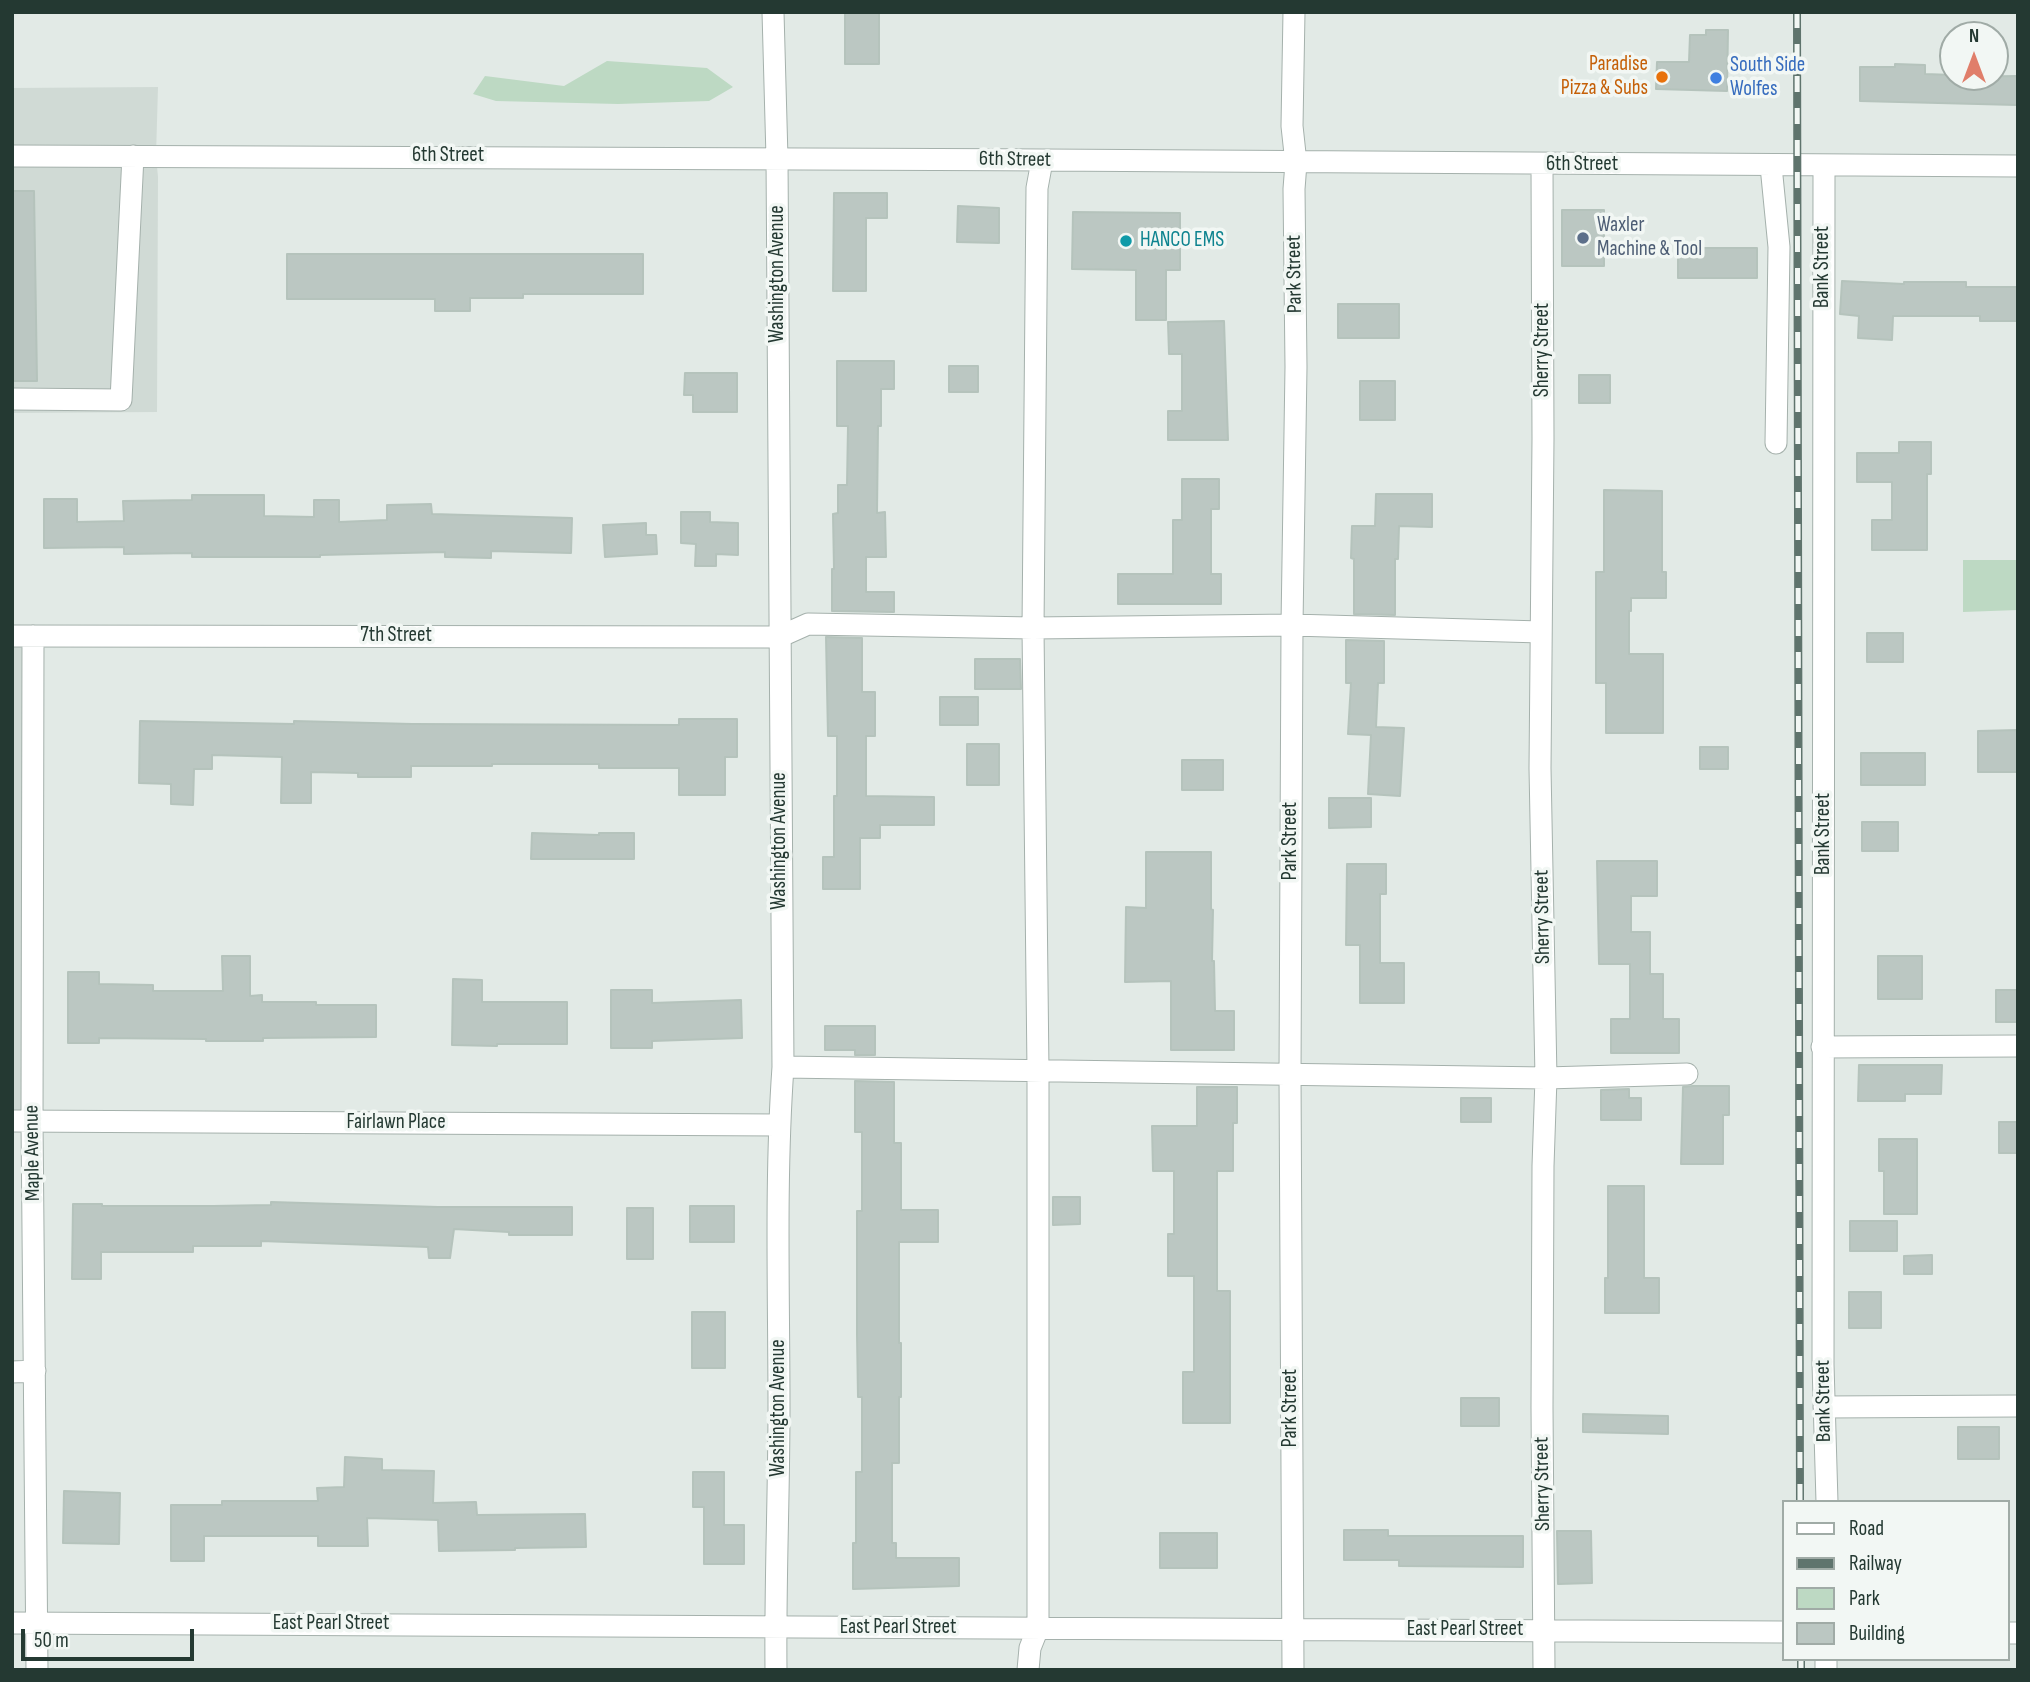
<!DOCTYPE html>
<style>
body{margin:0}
#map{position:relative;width:2030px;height:1682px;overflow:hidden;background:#e2eae6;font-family:"Sofia Sans Condensed",sans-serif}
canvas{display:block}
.frame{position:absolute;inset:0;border:14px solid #243932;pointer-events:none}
.legend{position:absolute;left:1782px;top:1500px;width:228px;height:161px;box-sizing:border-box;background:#f2f7f4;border:2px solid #a0aba6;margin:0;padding:9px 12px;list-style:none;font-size:21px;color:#243932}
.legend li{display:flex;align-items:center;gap:14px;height:35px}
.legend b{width:35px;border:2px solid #a0aba6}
.north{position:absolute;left:1939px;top:21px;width:70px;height:70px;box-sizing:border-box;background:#f2f7f4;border:2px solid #a0aba6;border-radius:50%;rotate:0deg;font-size:19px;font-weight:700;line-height:28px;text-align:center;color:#243932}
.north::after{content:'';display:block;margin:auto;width:24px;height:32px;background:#e07e6a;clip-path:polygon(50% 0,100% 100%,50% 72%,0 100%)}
.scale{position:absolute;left:21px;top:1629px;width:173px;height:32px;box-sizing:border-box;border:4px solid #243932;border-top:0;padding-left:9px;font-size:21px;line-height:24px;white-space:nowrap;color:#243932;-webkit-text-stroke:5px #f2f7f4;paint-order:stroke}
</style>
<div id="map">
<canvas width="2030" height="1682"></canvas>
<div class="frame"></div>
<ul class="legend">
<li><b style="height:9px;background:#fff"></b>Road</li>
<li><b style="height:9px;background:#5f746d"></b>Railway</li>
<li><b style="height:19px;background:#bdd9c3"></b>Park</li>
<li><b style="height:19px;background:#bbc7c2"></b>Building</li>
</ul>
<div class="north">N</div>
<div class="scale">50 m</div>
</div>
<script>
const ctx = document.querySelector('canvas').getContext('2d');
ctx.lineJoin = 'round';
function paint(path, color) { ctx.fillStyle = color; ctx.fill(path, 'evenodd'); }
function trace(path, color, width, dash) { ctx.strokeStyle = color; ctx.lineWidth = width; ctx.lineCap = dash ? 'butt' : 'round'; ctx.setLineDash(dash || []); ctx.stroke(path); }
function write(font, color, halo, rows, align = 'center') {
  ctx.font = font + ' "Sofia Sans Condensed",sans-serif'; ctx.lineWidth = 7; ctx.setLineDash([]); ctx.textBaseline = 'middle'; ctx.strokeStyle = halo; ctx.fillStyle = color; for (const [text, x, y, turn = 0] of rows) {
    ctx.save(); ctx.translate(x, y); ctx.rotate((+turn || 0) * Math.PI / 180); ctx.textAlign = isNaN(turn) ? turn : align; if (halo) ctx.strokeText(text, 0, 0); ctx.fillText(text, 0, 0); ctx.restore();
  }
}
const built = new Path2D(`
 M158,87l-2,69 2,21 -1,235 -145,1v-325z
 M12,636h21l-1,485h-20z`);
const green = new Path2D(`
 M607,61l100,7 26,19 -24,14 -91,3 -122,-3 -23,-7 12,-18 79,10z
 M1963,560h55v50l-55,2z`);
const building = new Path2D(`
 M845,12h34v52h-34z
 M1706,30h22l-1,61 -71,-2 1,-27h32l1,-27h16z
 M1895,64l30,1v9l28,1v2l64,-1v29l-157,-4v-34h35z
 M12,191h22l3,190h-25z
 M834,193h53v25h-21v73h-33z
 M958,206l41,2v35l-42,-1z
 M1562,210h42v56h-42z
 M1073,212l107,1v57h-14v50h-30v-50l-64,-1z
 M1678,248h79v30h-79z
 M287,254h356v40h-120v4h-53v13h-35v-12h-148z
 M1842,281l62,3v-2h62v5h52v34h-38v-5h-87l-1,24 -34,-2 1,-22 -19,-2z
 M1338,304h61v34h-61z
 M1224,321l4,119h-60v-29h14v-57h-13l-1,-32z
 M837,361h57v28h-13v37h-3l-1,87 8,-1 1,45h-20v35h28v20l-62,-1v-42h2l-1,-55 5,-1v-28h9l1,-59h-11z
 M949,366h29v26h-29z
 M685,373h52v39h-44v-17h-9z
 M1579,375h31v28h-31z
 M1360,381h35v39h-35z
 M1899,442h32v32h-4v76h-55v-30h20v-38h-35v-29h42z
 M1182,479h37v30h-8v65h10v30h-103v-30h55v-54h9z
 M1604,490l58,1v81h4v26h-35v13h-2v43h34v79h-57v-50h-10v-111h8z
 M1376,494h56v33l-33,-1 -1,33h-3v56l-41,-1v-55l-3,-1 1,-32h23z
 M192,495h72v21l50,1v-17h25v22l48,-2v-15l44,-1 1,10 140,4 -1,35 -80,-2v7l-46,-1v-5l-125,3v2h-128v-4l-68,1v-7l-80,1v-49h33v23l47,-1 -1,-20 69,-1z
 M681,512h29v10l28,1v32l-22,-1v12h-21l1,-22 -15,-1z
 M646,523v12h10l1,19 -52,3 -2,-32z
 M1867,633h36v29h-36z
 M826,637l36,1v54h13v44h-9v60l68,1v28h-54v13h-20v51h-37v-32h11v-61h3v-60h-9z
 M1346,640l38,1v42h-6l-2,44 28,1 -4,68 -32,-2 3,-59 -23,-1 3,-51h-5z
 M975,659h45l1,30h-46z
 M940,697h38v28h-38z
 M679,719h58v38h-12v38h-46v-27h-80v-4h-107v2h-81v11h-53v-4l-47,-1v31h-30l1,-46 -70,-2v14h-18l-1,36 -22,-1v-20l-32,-1 1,-62 154,3v-3l118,3 267,1z
 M2018,730v42h-40v-41z
 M967,744h32v41h-32z
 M1700,747h28v22h-28z
 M1861,753h64v32h-64z
 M1182,760h41v30h-41z
 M1329,798h42v29l-42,1z
 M1862,822h36v29h-36z
 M532,833l67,2v-2h35v26h-103z
 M1146,852h65v57l2,1 -1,51h2l1,50h19v39h-63v-69l-46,1 1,-75 20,1z
 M1597,861h60v35h-26v36h19v42h13v45h16v34h-68v-34h19v-55h-31z
 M1347,864h39v30h-6v69h24v40h-44v-58h-14z
 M222,956h28v40l12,-1v7h54v3h60v32l-113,1v3h-57v-2l-107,-1v5h-31v-71h31v12l54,1v6h70z
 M1878,956h44v43h-44z
 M453,979l29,1v22h85v42h-70v2l-45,-1z
 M611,990h41v13l89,-3 1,38 -90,3v7h-41z
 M1996,990h22v32h-22z
 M825,1026h50v29h-20v-5h-30z
 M1859,1065h83l-1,29h-36v7h-47z
 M855,1081l39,1v61h7v67h37v32h-39v101h2v54h-2v66h-7v80h4v15h63v28l-106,3v-46h3v-71h6v-75h-4l-1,-63v-123h5v-79h-7z
 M1693,1086h36v29h-6v49h-42l2,-77z
 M1197,1087h40v36h-4v48h-16v120h13v132h-47v-51h11v-96h-26v-42h6v-63h-21l-1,-45h45z
 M1629,1089v9h12v22h-40v-30z
 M1461,1098h30v24h-30z
 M1999,1122h19v31h-19z
 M1879,1139h38v75h-33v-43h-5z
 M1608,1186h36v92h15v35h-54v-35h3z
 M1053,1197h27v27l-27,1z
 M271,1202l167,5h134v28h-63v-3l-55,-3 -4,29h-21l-1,-11 -167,-6v5h-68v6h-92v27h-29l1,-75h29v2h111l58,-1z
 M690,1206h44v36h-44z
 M627,1208h26v51h-26z
 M1850,1221h47v30h-47z
 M1932,1255v19h-28v-18z
 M1849,1292h32v36h-32z
 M692,1312h33v56h-33z
 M1461,1398h38v28h-38z
 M1583,1414l85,2v18l-85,-2z
 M1958,1427h41v32h-41z
 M345,1457l37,2v11l52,1 -1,32 43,-1 1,13 108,-1 1,33 -71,1v2l-76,1 -1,-31 -71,-2 1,28h-50v-10h-114v25h-33v-56h51v-4h96l-1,-13 27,-1z
 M693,1472h31v53h20v39h-40v-57h-11z
 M64,1491l56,2 -1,51 -56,-1z
 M1344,1530h44v6h135v31l-124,-1v-6h-55z
 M1557,1531h34l1,52 -34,1z
 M1160,1533h57v35h-57z`);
const minor = new Path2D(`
 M773,12l4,146 6,909c-8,113 -4,228 -4,341 0,87 -4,175 -3,262
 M12,156c669,-2 1337,9 2006,10
 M1542,165l1,274 -3,329 6,310 -3,88 -1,241 2,263
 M1771,166l8,81 -3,196
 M1824,166l-1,1198 4,138
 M12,399l109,1 12,-244
 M12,636l767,1 29,-13 225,4 259,-3 249,7
 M33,636l-1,485 5,549
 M1822,1047l196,-1
 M783,1067l763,11 141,-4
 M12,1121l767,4
 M12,1372l23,-1
 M1824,1407l194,-1
 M12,1623l1771,9
 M2007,1633h11
 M1028,1670l2,-22 8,-20v-557l-5,-443 4,-440 5,-27
 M1293,1670l-3,-596 2,-449 4,-258 -2,-178 2,-26 -4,-37 2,-114
 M1826,1670v-11`);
const rail = new Path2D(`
 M1797,12l3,1490
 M1801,1659v11`);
const markers = [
 [1662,77,7,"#e8710a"],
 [1716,78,7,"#3f7fe0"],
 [1583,238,7,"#5c6f8a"],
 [1126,241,7,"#0f9aa8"]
];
const foodNames = [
 ["Paradise",1648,65],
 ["Pizza & Subs",1648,89]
];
const shopNames = [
 ["South Side",1730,66],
 ["Wolfes",1730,90]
];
const streetNames = [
 ["6th Street",448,156],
 ["6th Street",1015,160,1],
 ["6th Street",1582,165],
 ["Bank Street",1823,267,-90],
 ["Washington Avenue",778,274,-90],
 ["Park Street",1295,274,-91],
 ["Sherry Street",1543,350,-90],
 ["7th Street",396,636],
 ["Bank Street",1824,834,-90],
 ["Washington Avenue",780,841,-90],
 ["Park Street",1291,841,-90],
 ["Sherry Street",1543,917,-91],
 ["Fairlawn Place",396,1123],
 ["Maple Avenue",33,1153,-91],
 ["Bank Street",1824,1401,-91],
 ["Washington Avenue",779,1408,-90],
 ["Park Street",1291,1408,-90],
 ["Sherry Street",1543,1484,-91],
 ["East Pearl Street",331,1624],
 ["East Pearl Street",898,1628],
 ["East Pearl Street",1465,1630]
];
const serviceNames = [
 ["Waxler",1597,226],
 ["Machine & Tool",1597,250]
];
const cultureNames = [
 ["HANCO EMS",1140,241]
];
paint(built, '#d0dad5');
paint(green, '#bdd9c3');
paint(building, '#bbc7c2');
trace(building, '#b5c3bc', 2);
trace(minor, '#a5b1ac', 23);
trace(minor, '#fff', 21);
trace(rail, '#5f746d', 8);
trace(rail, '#f2f7f4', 5, [16]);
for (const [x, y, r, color] of markers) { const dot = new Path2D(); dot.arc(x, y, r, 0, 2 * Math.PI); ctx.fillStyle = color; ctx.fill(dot); trace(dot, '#f2f7f4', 2.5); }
write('21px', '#c56008', '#f2f7f4', foodNames, 'right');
write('21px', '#366cbe', '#f2f7f4', shopNames, 'left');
write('21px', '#243932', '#f2f7f4', streetNames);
write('21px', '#4e5e75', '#f2f7f4', serviceNames, 'left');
write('21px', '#0d838f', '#f2f7f4', cultureNames, 'left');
</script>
